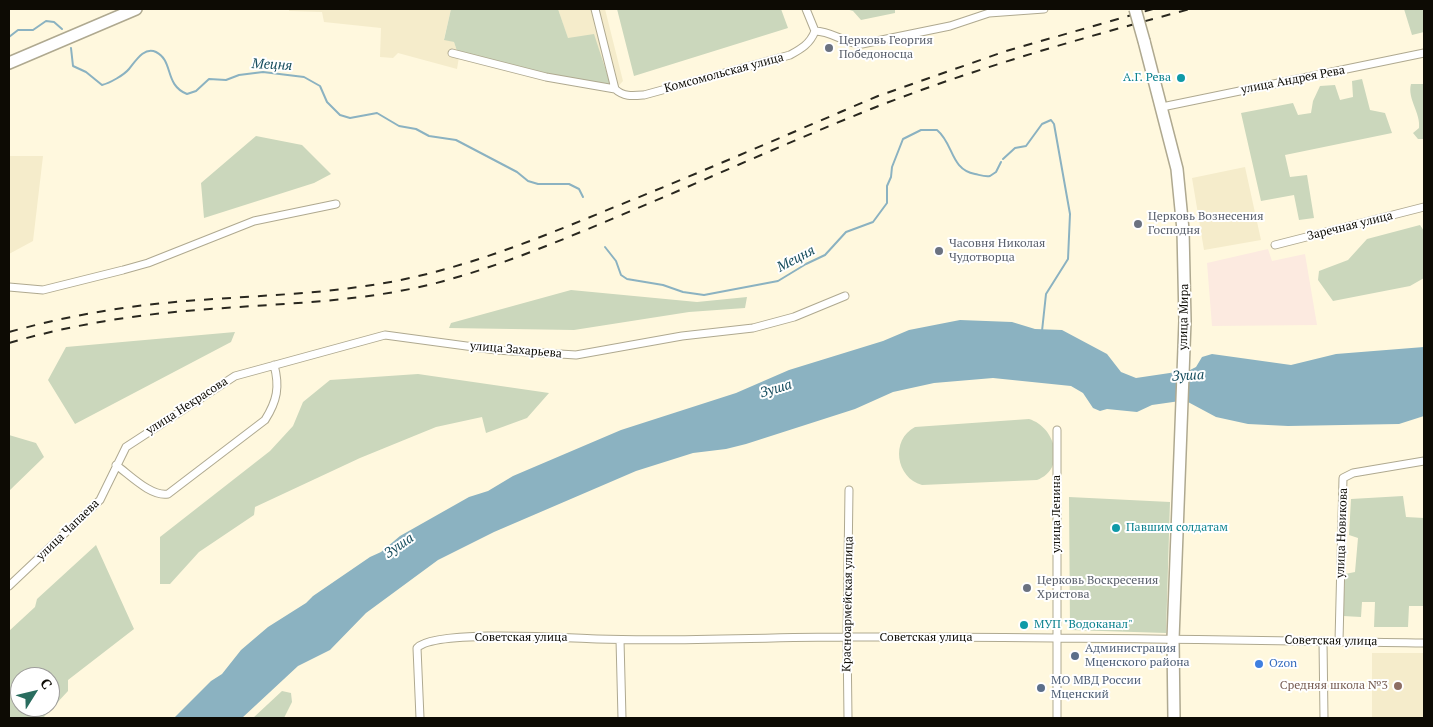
<!DOCTYPE html>
<meta charset="utf-8">
<style>
body{margin:0}
#map{position:relative;width:1433px;height:727px;overflow:hidden;background:#fff8de;font-family:"PT Serif",serif}
canvas{display:block}
.frame{position:absolute;inset:0;border:10px solid #0d0b04;pointer-events:none}
.north{position:absolute;left:10px;top:667px;width:50px;height:50px;box-sizing:border-box;background:#fff;border:1px solid #9e9d9b;border-radius:50%;rotate:54deg;font-size:14px;font-weight:700;line-height:20px;text-align:center;color:#0d0b04}
.north::after{content:'';display:block;margin:auto;width:18px;height:22px;background:#296d5f;clip-path:polygon(50% 0,100% 100%,50% 72%,0 100%)}
</style>
<div id="map">
<canvas width="1433" height="727"></canvas>
<div class="frame"></div>
<div class="north">С</div>
</div>
<script>
const ctx = document.querySelector('canvas').getContext('2d');
ctx.lineJoin = 'round';
function paint(path, color) { ctx.fillStyle = color; ctx.fill(path, 'evenodd'); }
function trace(path, color, width, dash) { ctx.strokeStyle = color; ctx.lineWidth = width; ctx.lineCap = dash ? 'butt' : 'round'; ctx.setLineDash(dash || []); ctx.stroke(path); }
function write(font, color, halo, rows, align = 'center') {
  ctx.font = font + ' "PT Serif",serif'; ctx.lineWidth = 4; ctx.setLineDash([]); ctx.textBaseline = 'middle'; ctx.strokeStyle = halo; ctx.fillStyle = color; for (const [text, x, y, turn = 0] of rows) {
    ctx.save(); ctx.translate(x, y); ctx.rotate((+turn || 0) * Math.PI / 180); ctx.textAlign = isNaN(turn) ? turn : align; if (halo) ctx.strokeText(text, 0, 0); ctx.fillText(text, 0, 0); ctx.restore();
  }
}
const commercial = new Path2D(`
 M1268,249l4,12 33,-7 12,71 -105,1 -5,-63z`);
const built = new Path2D(`
 M289,9h162l-7,30 10,3 5,15 -2,12 -59,-16 -5,5 -13,-1 1,-29 -57,-6 -2,-10 -33,-1z
 M558,9h47l18,72 -10,11 -45,-53z
 M9,156h34l-10,85 -24,13z
 M1245,167l16,73 -57,10 -12,-72z
 M1372,653h52v65h-52z`);
const green = new Path2D(`
 M451,9h107l10,29 26,-4 19,58 -66,-11 -88,-24 -5,-15 -10,-2z
 M617,9h164l7,19 -154,48z
 M846,9h49v4l-34,7 -8,-9z
 M1404,9h20v23l-12,3z
 M1362,79l8,31 15,3 7,20 -107,22 5,22 17,-2 7,43 -15,2 -5,-25 -33,6 -20,-88 52,-10 5,12 13,-2 2,-12 7,-15 15,-1 5,15 13,-3 -1,-16z
 M1411,84h13v55h-6l-5,-6 6,-5c2,-15 -12,-29 -8,-44z
 M256,136l46,9 29,29 -17,9 -110,35 -3,-35z
 M1420,225l4,6v47l-14,8 -77,15 -15,-21 1,-9 29,-11 19,-21z
 M571,290l126,12 50,-5 -2,11 -56,4 -115,18 -125,-2 2,-5z
 M235,332l-4,10 -156,82 -27,-44 18,-33z
 M418,374l131,19 -22,25 -41,15 -4,-16 -46,10 -76,31 -105,49 -1,8 -55,37 -29,32h-10v-47l110,-86 23,-25 10,-24 27,-22z
 M1029,419c27,8 38,50 8,61l-115,5c-26,-7 -32,-45 -7,-58z
 M9,435l27,8 8,14 -35,34z
 M1403,496l3,21 18,1v88h-15l-1,21h-34l1,-25h-13l-1,15 -18,-1 2,-42 10,-2 3,-34 -9,-3 2,-36z
 M1069,497l101,5 -4,131 -96,-3z
 M96,545l38,84 -66,51v11l-25,27h-34v-87l26,-24 2,-8zM20,677h30v30h-30z
 M282,691l9,2 1,9 -8,16h-31z`);
const water = new Path2D(`
 M960,320l52,2 23,7 27,1 45,24 14,18 15,6 54,-8 6,-3 6,-10 10,-3 79,11 45,-11 88,-7v69l-25,8 -111,2 -40,-2 -32,-7 -28,-15 -8,-1 -28,4 -15,7 -30,-3 -7,2 -7,-3 -10,-15 -12,-7 -78,-8 -59,5 -41,9 -38,17 -109,35 -20,5 -33,4 -57,18 -142,61 -56,28 -72,53 -36,37 -32,16 -56,52h-68l37,-37 11,-7 19,-24 27,-23 38,-24 7,-7 57,-39 11,-5 19,-16 69,-39 19,-6 25,-15 108,-46 115,-37 53,-23 94,-29 26,-11z`);
const stream = new Path2D(`
 M9,37l9,-7h15l13,-9 8,1 8,7
 M71,48l2,18 13,6 16,13c8,-2 22,-10 27,-16 6,-7 15,-23 27,-17 18,9 8,33 31,42l9,-3 13,-12 17,1 13,-5 24,-3 41,5 16,9 7,16 13,13 10,3 27,-5 22,13 17,3 13,7 27,4 61,32 11,9 10,3h31l10,5 4,8
 M1003,159l12,-11 11,-2 16,-22 9,-4 3,4 16,90 -2,45 -22,35 -4,37
 M605,247l11,14 5,14 6,4 36,6 20,7 21,3 74,-14 28,-17 19,-9 21,-23 27,-10 14,-19v-17l4,-9 1,-10 11,-28 18,-9h16c17,14 13,39 38,44 5,1 10,3 15,2l6,-4 5,-10`);
const street = new Path2D(`
 M595,9l20,80
 M806,9l9,22
 M815,31c17,0 30,13 47,13l88,-18 39,-13 55,-4
 M452,53l94,24 69,12c9,8 17,7 29,6l146,-40c11,-6 20,-11 25,-24
 M1162,107l262,-54
 M1275,245l149,-38
 M9,287l34,3 80,-20 25,-7 106,-42 82,-17
 M1057,430v288
 M116,465c14,10 35,32 52,29l97,-74c12,-19 15,-33 9,-55
 M9,586l91,-86 26,-53 109,-71 150,-41 111,15 80,5 106,-19 71,-8 41,-11 51,-21
 M620,640l2,78
 M1323,641l1,77
 M1339,641l4,-163 10,-5 71,-12
 M420,718l-3,-70c17,-19 150,-10 180,-9 83,3 166,-2 249,-2 193,-1 386,3 578,6
 M848,718l-1,-81 2,-147`);
const primary = new Path2D(`
 M1144,41l33,128 6,61 2,91 -12,318 1,79
 M9,63l127,-54`);
const rail = new Path2D(`
 M9,332c54,-15 109,-25 166,-30 79,-7 158,-7 235,-24 72,-16 139,-44 207,-72 87,-35 174,-73 261,-110l128,-45 147,-42
 M9,343c58,-17 117,-27 177,-32 87,-8 174,-7 258,-30 61,-17 118,-41 175,-65 84,-35 167,-73 252,-107 104,-41 211,-71 319,-100`);
const primaryBridge = new Path2D(`
 M1135,9l9,32`);
const markers = [
 [829,48,5,"#6b7280"],
 [1181,78,5,"#0f9aa8"],
 [1138,224,5,"#6b7280"],
 [939,251,5,"#6b7280"],
 [1116,528,5,"#0f9aa8"],
 [1027,588,5,"#6b7280"],
 [1024,625,5,"#0f9aa8"],
 [1075,656,5,"#5c6f8a"],
 [1259,664,5,"#3f7fe0"],
 [1398,686,5,"#8d6e63"],
 [1041,688,5,"#5c6f8a"]
];
const worshipNames = [
 ["Церковь Георгия",839,41],
 ["Победоносца",839,55],
 ["Церковь Вознесения",1148,217],
 ["Господня",1148,231],
 ["Часовня Николая",949,244],
 ["Чудотворца",949,258],
 ["Церковь Воскресения",1037,581],
 ["Христова",1037,595]
];
const streetNames = [
 ["Комсомольская улица",724,73,-15],
 ["улица Андрея Рева",1293,80,-11],
 ["Заречная улица",1350,226,-14],
 ["улица Мира",1184,317,-89],
 ["улица Захарьева",516,350,5],
 ["улица Некрасова",187,406,-33],
 ["улица Ленина",1057,514,-90],
 ["улица Чапаева",68,530,-44],
 ["улица Новикова",1342,533,-88],
 ["Красноармейская улица",848,604,-89],
 ["Советская улица",521,638],
 ["Советская улица",926,638],
 ["Советская улица",1331,641,1]
];
const cultureNames = [
 ["А.Г. Рева",1171,78,"right"],
 ["Павшим солдатам",1126,528],
 ["МУП \"Водоканал\"",1034,625]
];
const serviceNames = [
 ["Администрация",1085,649],
 ["Мценского района",1085,663],
 ["МО МВД России",1051,681],
 ["Мценский",1051,695]
];
const shopNames = [
 ["Ozon",1269,664]
];
const educationNames = [
 ["Средняя школа №3",1388,686]
];
const waterNames = [
 ["Мецня",272,65,3],
 ["Мецня",796,259,-28],
 ["Зуша",1188,376,-3],
 ["Зуша",776,389,-17],
 ["Зуша",399,546,-35]
];
paint(commercial, '#fceae0');
paint(built, '#f5eccb');
paint(green, '#cbd7bc');
paint(water, '#8bb2c1');
trace(stream, '#8bb2c1', 2);
trace(street, '#afa990', 9);
trace(primary, '#afa990', 14);
trace(street, '#fff', 7);
trace(primary, '#fff', 11);
trace(rail, '#29271e', 2, [9, 9]);
trace(primaryBridge, '#afa990', 14, []);
trace(primaryBridge, '#fff', 11);
for (const [x, y, r, color] of markers) { const dot = new Path2D(); dot.arc(x, y, r, 0, 2 * Math.PI); ctx.fillStyle = color; ctx.fill(dot); trace(dot, '#fff', 2); }
write('12px', '#5b616d', '#fff', worshipNames, 'left');
write('12px', '#0d0b04', '#fff', streetNames);
write('12px', '#0d838f', '#fff', cultureNames, 'left');
write('12px', '#4e5e75', '#fff', serviceNames, 'left');
write('12px', '#366cbe', '#fff', shopNames, 'left');
write('12px', '#785e54', '#fff', educationNames, 'right');
write('italic 14px', '#154c5d', '#fff', waterNames);
</script>
